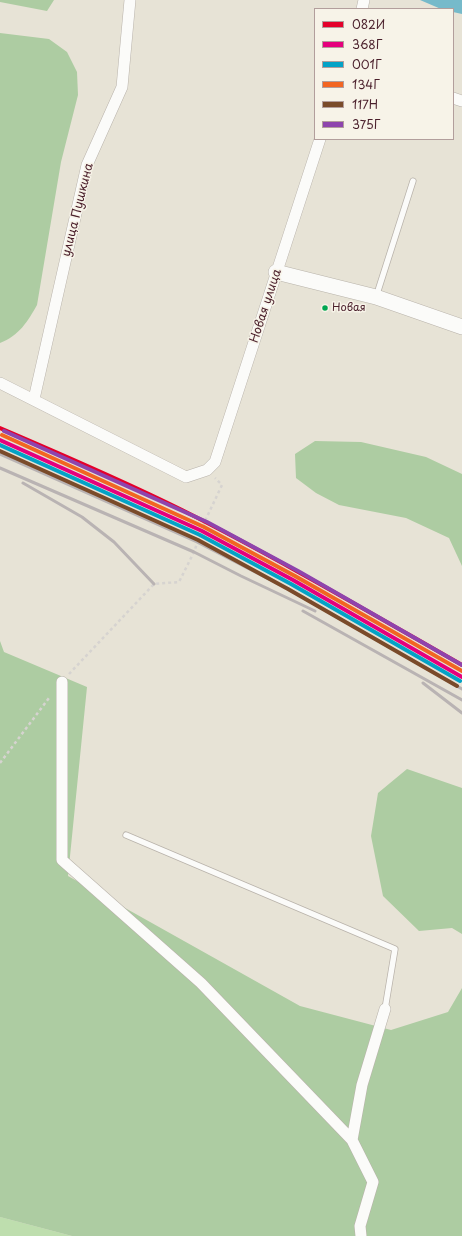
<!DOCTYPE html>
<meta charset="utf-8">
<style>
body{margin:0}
#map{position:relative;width:462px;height:1236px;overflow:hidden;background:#e7e3d6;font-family:"Playpen Sans",sans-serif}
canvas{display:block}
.legend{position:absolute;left:314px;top:8px;width:140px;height:132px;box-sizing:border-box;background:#f7f3e8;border:1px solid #b29e9c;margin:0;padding:5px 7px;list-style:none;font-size:12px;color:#4a1f2b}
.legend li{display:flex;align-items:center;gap:8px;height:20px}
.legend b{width:20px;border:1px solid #b29e9c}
</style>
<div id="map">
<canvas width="462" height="1236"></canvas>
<ul class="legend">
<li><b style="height:5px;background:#e4002b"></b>082И</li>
<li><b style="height:5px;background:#e5007d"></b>368Г</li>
<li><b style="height:5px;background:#04a2c6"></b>001Г</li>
<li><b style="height:5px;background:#f26522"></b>134Г</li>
<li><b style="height:5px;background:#7a4b2a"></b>117Н</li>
<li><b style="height:5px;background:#8e44ad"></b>375Г</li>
</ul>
</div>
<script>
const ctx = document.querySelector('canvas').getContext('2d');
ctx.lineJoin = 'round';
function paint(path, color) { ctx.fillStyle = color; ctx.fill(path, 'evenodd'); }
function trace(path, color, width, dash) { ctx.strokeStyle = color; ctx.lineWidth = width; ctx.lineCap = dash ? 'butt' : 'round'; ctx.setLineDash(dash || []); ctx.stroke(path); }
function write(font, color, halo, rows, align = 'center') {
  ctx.font = font + ' "Playpen Sans",sans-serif'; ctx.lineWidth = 3; ctx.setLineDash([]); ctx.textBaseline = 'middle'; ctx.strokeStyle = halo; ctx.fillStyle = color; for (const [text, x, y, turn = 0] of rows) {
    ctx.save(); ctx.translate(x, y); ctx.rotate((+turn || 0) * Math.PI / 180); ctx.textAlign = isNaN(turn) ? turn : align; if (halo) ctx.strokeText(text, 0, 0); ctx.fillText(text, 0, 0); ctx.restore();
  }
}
const green = new Path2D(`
 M0,1217l72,19h-72z`);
const forest = new Path2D(`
 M0,0h54l-7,11 -47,-9z
 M0,33l49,6 18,13 10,20 1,23 -17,67 -24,143c-9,16 -18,31 -37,38z
 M315,441l46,1 65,15 36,17v92l-13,-28 -43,-20 -67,-13 -23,-12 -20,-15 -1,-24z
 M0,641l4,11 83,35 -19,189 232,130 91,24 57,-18 14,-24v248h-390l-72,-19z
 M407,769l55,19v146l-10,-6 -33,3 -36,-35 -12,-60 7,-43z`);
const water = new Path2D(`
 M420,0h42v14l-9,-2v-3h-12z`);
const path = new Path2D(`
 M69,674l85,-90 25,-2 15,-30 11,-31 17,-36 -7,-7
 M0,763l49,-65`);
const lane = new Path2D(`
 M376,297l37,-116
 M126,835l269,114 -10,60`);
const street = new Path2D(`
 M362,9l2,-9
 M453,98l9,3
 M0,383l186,94 21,-7 8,-8 105,-323
 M34,399l53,-234 35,-78 8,-87
 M62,682v178l139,123 151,157
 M361,1236l-1,-10 13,-44 -21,-42 10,-55 23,-76`);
const secondary = new Path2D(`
 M276,272l100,25 86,30`);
const rail = new Path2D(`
 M0,454l197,88 91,47 174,100
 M0,468l194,84 47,24 74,35
 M23,483l59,34 32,25 40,42
 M303,611l159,89
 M423,683l39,30`);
const rail1 = new Path2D(`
 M0,428c61,26 122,52 182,82 95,48 187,102 280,155`);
const rail2 = new Path2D(`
 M0,440l202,91 91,49 169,97`);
const rail3 = new Path2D(`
 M0,445l200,90 91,49 169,97`);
const rail4 = new Path2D(`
 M2,435l202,92 91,49 167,95`);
const rail5 = new Path2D(`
 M0,451l198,89 90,49 169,97`);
const rail6 = new Path2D(`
 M4,431l203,91 91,49 164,94`);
const markers = [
 [325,308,3.5,"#00a651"]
];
const busNames = [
 ["Новая",332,308]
];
const streetNames = [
 ["улица Пушкина",78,210,-76],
 ["Новая улица",266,306,-72]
];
paint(green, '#bedeae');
paint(forest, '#adcca2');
paint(water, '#76baca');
trace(lane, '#b8b2aa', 7);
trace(street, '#b8b2aa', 12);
trace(secondary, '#b8b2aa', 16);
trace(path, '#d6d3d0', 2.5, [3, 3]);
trace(lane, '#fbfbf9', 5.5);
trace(street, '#fbfbf9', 11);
trace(secondary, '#fbfbf9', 15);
trace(rail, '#b9b3b3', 3);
trace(rail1, '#e4002b', 4);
trace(rail2, '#e5007d', 4);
trace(rail3, '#04a2c6', 4);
trace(rail4, '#f26522', 4);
trace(rail5, '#7a4b2a', 4);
trace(rail6, '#8e44ad', 4);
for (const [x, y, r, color] of markers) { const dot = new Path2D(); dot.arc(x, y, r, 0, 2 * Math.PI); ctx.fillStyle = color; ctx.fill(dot); trace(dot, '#f7f3e8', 1.5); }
write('11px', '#4a1f2b', '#f7f3e8', busNames, 'left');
write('12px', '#4a1f2b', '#f7f3e8', streetNames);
</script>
